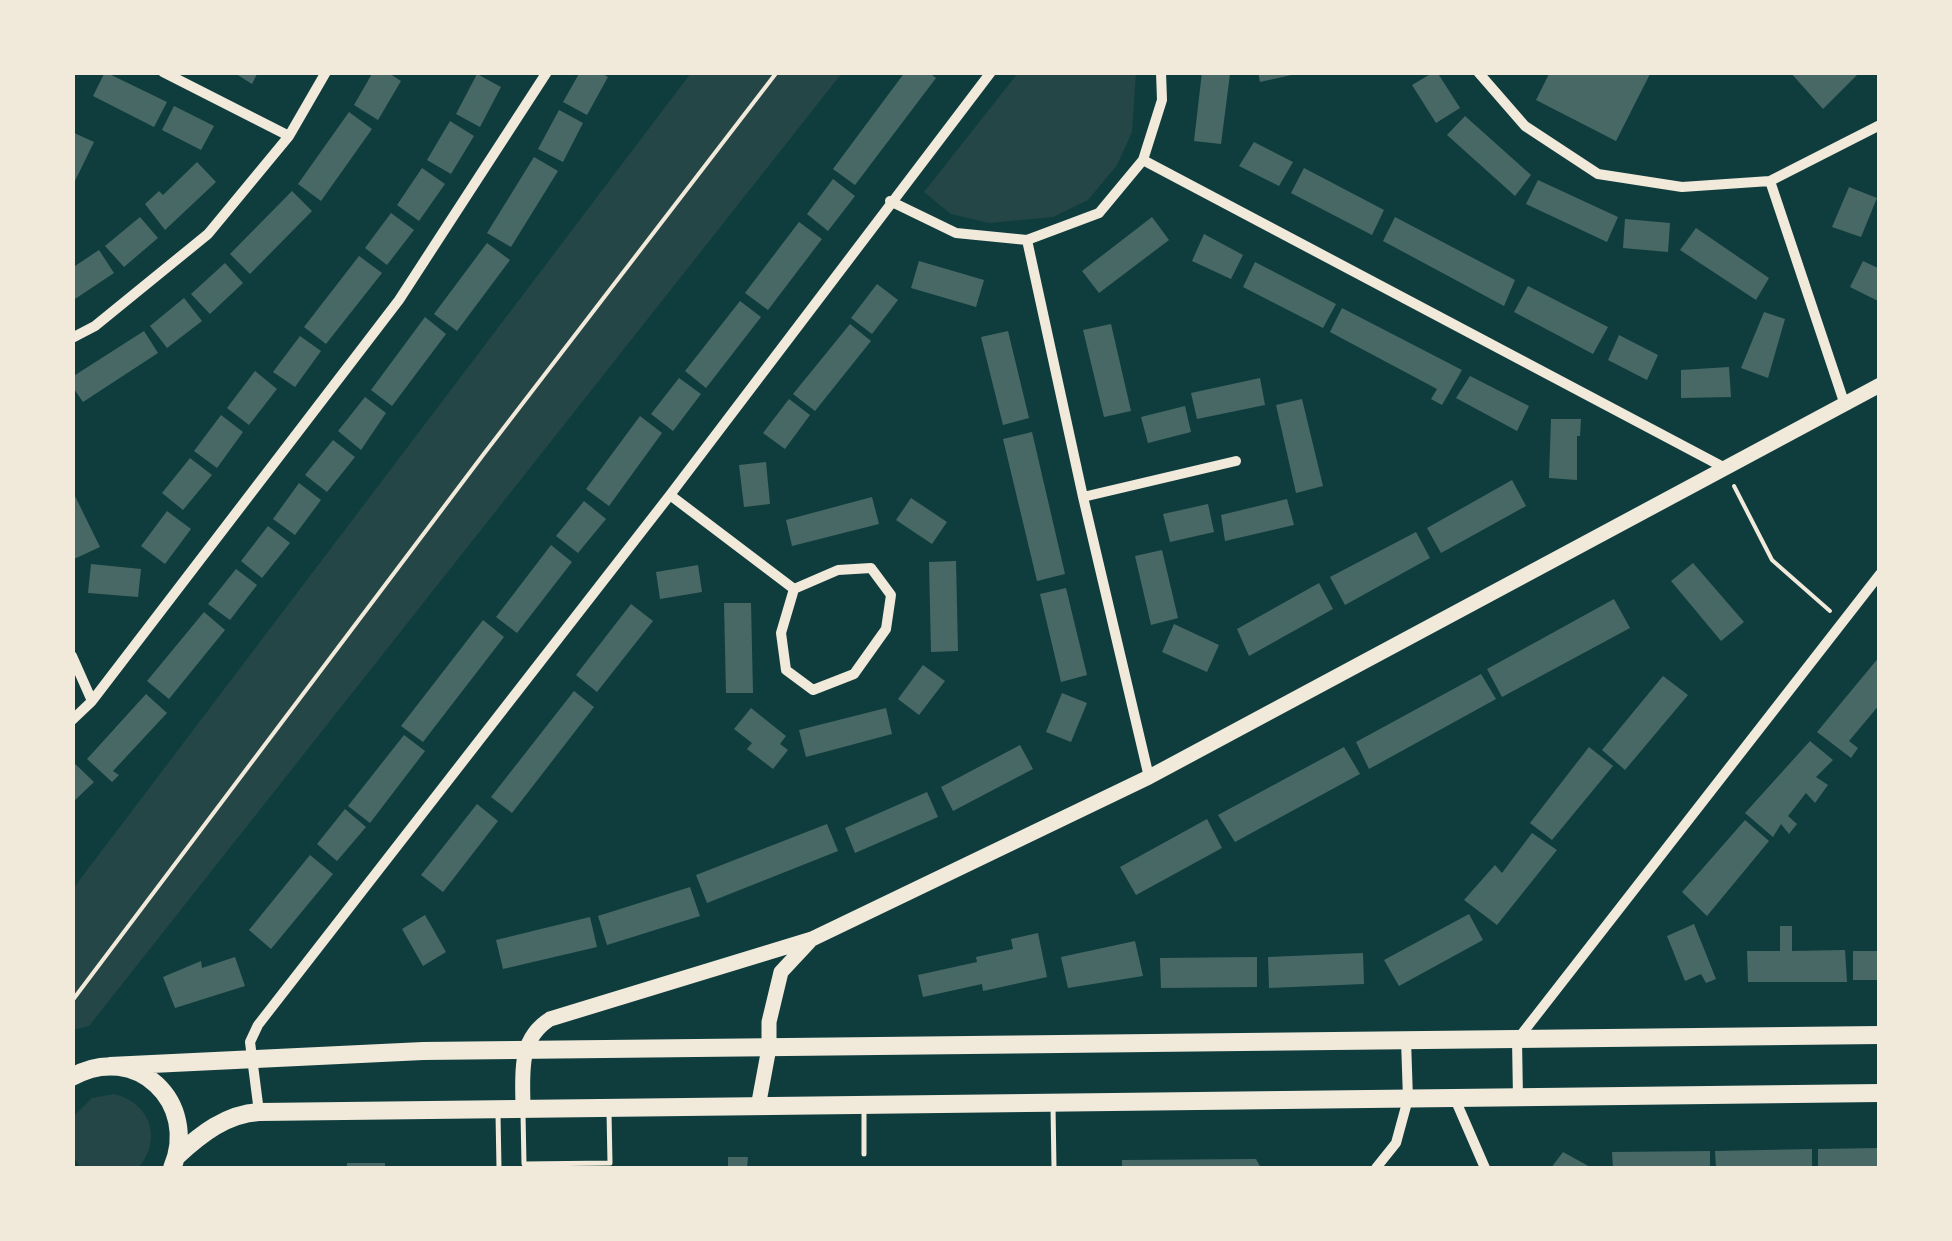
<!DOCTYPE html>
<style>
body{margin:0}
#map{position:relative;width:1952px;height:1241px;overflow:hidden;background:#0f3d3e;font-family:Signika,sans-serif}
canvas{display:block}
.frame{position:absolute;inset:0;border:75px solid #f1e9da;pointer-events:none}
</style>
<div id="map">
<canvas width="1952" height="1241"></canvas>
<div class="frame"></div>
</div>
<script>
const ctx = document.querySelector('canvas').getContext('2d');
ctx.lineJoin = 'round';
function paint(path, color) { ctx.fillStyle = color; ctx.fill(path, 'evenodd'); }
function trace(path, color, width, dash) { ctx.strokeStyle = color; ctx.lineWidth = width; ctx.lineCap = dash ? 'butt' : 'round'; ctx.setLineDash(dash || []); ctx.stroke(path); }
const green = new Path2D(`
 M691,73h151l-753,953 -16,4 -1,-140z
 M1018,73h118l-4,59 -15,33 -29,35 -35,17 -64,6 -38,-9 -27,-22z
 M114,1094c37,9 49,46 24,74h-57l-8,-12v-39l19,-19z`);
const building = new Path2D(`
 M105,72l62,30 -13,25 -61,-31z
 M233,72h25l-6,12z
 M373,72h14l14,9 -23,39 -24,-15z
 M580,72h19l9,5 -21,38 -24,-13z
 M905,72h23l8,6 -81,107 -22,-16z
 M1202,72l28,2 -9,70 -27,-3z
 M1258,72h38v2l-36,8z
 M1434,72h3l23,36 -24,15 -24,-38z
 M1550,72h101l-35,69 -80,-41z
 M1790,72h70l-37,37z
 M477,74l24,13 -21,40 -24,-13z
 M174,106l40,20 -13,24 -39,-20z
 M559,110l24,13 -20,39 -25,-13z
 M349,112l23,17 -51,72 -23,-17z
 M1465,116l66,59 -16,21 -68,-61z
 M450,121l24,15 -23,38 -24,-14z
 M72,132l22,10 -22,45z
 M1254,142l39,20 -14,24 -40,-20z
 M534,157l24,14 -47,76 -24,-14z
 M197,162l19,20 -51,48 -20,-26 14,-13 4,4z
 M422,168l23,16 -26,37 -22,-16z
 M1304,168l80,42 -12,25 -81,-42z
 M833,179l22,17 -27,35 -21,-17z
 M1538,180l80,37 -11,25 -81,-38z
 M1849,187l28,11 -16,39 -29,-10z
 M292,191l20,20 -62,63 -20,-20z
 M391,213l23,17 -27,35 -22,-17z
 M140,217l18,21 -34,29 -19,-21z
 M1152,217l17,23 -70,53 -17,-22z
 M1395,217l120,63 -11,26 -121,-65z
 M1625,219l45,4 -2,29 -45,-4z
 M799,222l23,17 -54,71 -23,-17z
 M1696,228l73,50 -13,22 -76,-50z
 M1204,234l39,21 -12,24 -39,-18z
 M487,243l23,17 -53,71 -23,-17z
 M99,250l15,23 -42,28v-33z
 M359,256l23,17 -56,71 -22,-17z
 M919,261l65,19 -8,27 -65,-19z
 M1863,261l17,8v33l-30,-15z
 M1255,262l81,42 -13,24 -80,-41z
 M225,263l18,20 -33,31 -19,-20z
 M877,284l21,16 -26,34 -21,-16z
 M1528,286l80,41 -15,27 -79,-42z
 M184,298l18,23 -35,27 -17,-22z
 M740,301l21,16 -55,71 -21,-17z
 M1342,308l120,62 -20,35 -11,-6 6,-10 -107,-57z
 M1764,312l21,7 -17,59 -27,-10z
 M425,317l21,17 -54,72 -21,-16z
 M850,324l21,17 -56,70 -22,-17z
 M1111,324l20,87 -27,6 -21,-87z
 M144,331l14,22 -75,49 -11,-16v-9z
 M1008,331l21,87 -26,7 -22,-88z
 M1619,335l39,20 -11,25 -39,-20z
 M300,336l21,15 -26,36 -22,-15z
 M1729,367l2,30 -50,1v-28z
 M255,371l22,18 -28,36 -22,-17z
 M1470,376l59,30 -12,25 -61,-33z
 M679,378l22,16 -28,37 -22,-17z
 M1260,378l5,27 -68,14 -6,-26z
 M365,397l21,16 -25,37 -23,-19z
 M789,399l21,16 -25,34 -22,-16z
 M1302,399l21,87 -27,7 -20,-88z
 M1185,406l6,26 -43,11 -7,-26z
 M221,415l22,17 -26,36 -23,-17z
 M640,416l22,17 -53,73 -23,-17z
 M1551,419h30l-1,17h-3v44l-28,-2z
 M1032,432l33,142 -28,7 -34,-142z
 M333,440l22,17 -28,35 -22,-17z
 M190,458l22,17 -29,35 -21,-17z
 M766,462l4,42 -26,3 -5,-42z
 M1512,480l14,26 -85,47 -14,-25z
 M299,483l22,17 -26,35 -22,-16z
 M72,490l28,57 -26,12 -2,-2z
 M872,497l7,27 -87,22 -6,-26z
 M911,498l36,24 -15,22 -36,-24z
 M1287,499l7,26 -69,16 -4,-26z
 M584,501l22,18 -28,34 -22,-17z
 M1208,504l6,28 -44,10 -7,-28z
 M167,511l24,18 -26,35 -24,-18z
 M268,526l22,17 -28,35 -21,-17z
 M1416,532l14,26 -85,47 -15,-28z
 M551,545l21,17 -55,71 -21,-16z
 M1162,550l16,68 -27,7 -16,-69z
 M956,561l2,90 -27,1 -2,-90z
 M1693,563l51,59 -23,19 -50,-60z
 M91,564l50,5 -3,28 -50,-4z
 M698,565l4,27 -42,7 -4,-27z
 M236,569l21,16 -27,35 -22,-16z
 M1319,583l14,26 -84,47 -12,-27z
 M1066,588l21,87 -26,7 -21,-88z
 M1614,599l16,29 -128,69 -15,-28z
 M724,603h27l2,90h-27z
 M631,604l22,17 -56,71 -21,-17z
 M204,612l21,18 -56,69 -22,-18z
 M483,620l21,17 -81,105 -22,-16z
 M1174,624l45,21 -12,27 -45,-20z
 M1880,656v48l-31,37 9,7 -7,10 -34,-26z
 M923,665l22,16 -26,34 -21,-16z
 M1481,674l15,25 -127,70 -13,-27z
 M1663,676l25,19 -63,75 -23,-20z
 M574,691l20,16 -82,106 -21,-16z
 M1062,693l25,10 -16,39 -25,-10z
 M146,694l21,19 -54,58 6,4 -7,7 -25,-23z
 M751,708l35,28 -6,8 8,6 -15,19 -26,-20 5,-6 -18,-14z
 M886,708l6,26 -86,23 -7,-27z
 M404,735l21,16 -55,72 -22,-17z
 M1810,741l23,19 -17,17 12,8 -13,18 -9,-10 -18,23 9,8 -8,10 -8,-10 -8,13 -28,-24z
 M1020,745l13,24 -80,42 -12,-24z
 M1344,747l16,27 -125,68 -17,-27z
 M1589,747l24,19 -61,74 -22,-17z
 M72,761l22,21 -22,21z
 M927,792l11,25 -83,36 -10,-25z
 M477,804l21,17 -55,71 -22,-17z
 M345,809l21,18 -29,34 -20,-17z
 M1207,819l15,29 -86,47 -16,-28z
 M1745,820l24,21 -62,75 -25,-24z
 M827,824l11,27 -131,52 -11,-28z
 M1532,833l25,17 -60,75 -33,-25 31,-35 7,8z
 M310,855l23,19 -62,75 -22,-19z
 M690,887l10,29 -93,29 -9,-29z
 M1469,914l14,26 -84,46 -15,-26z
 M425,915l21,37 -23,14 -21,-37z
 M590,917l7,30 -94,22 -7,-29z
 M1694,924l22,55 -10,4 -5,-9 -16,7 -18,-45z
 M1780,926h12v25l53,-1 2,32h-99l-1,-31h33z
 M1038,933l9,44 -64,14 -1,-7 -59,13 -5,-22 59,-13 -1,-5 37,-8 -2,-10z
 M1135,941l8,35 -75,12 -7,-31z
 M1853,951h27v29h-27z
 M1363,953l1,31 -95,4 -1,-31z
 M235,957l10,29 -70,22 -12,-31 38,-16 1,7z
 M1257,957v30l-96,1 -1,-30z
 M1880,1148v20h-62v-19z
 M1812,1149v19h-96l-1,-17z
 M1710,1151v17h-97l-1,-16z
 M1563,1152l29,16h-41z
 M728,1157h20l-1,11h-19z
 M1256,1159l5,9h-139v-8z
 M347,1163h38v5h-38z`);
const path = new Path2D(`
 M1734,486l38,74 58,51
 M72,1001l411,-546 294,-383`);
const service = new Path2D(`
 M1053,1106l1,62
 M523,1113l1,51 86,-1 -1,-51
 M498,1114l1,54
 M864,1154v-47`);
const minor = new Path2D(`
 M163,72l126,64
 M1478,72l47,54 73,48 84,13 88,-6 110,-56
 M1143,160l582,308
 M1770,181l74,221
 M890,201l66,32 71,7 72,-27 44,-53 19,-60 -1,-28
 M1027,240l56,257 66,280
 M72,338l23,-12 113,-92 81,-98 37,-64
 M670,495l124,94 44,-19 33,-2 20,27 -5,34 -32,45 -41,16 -27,-20 -5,-37 13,-44
 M1083,497l153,-36
 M72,656l20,45
 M72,720l20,-19 307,-401 148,-228
 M1518,1098l-1,-58 363,-466
 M1455,1099l30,69
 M259,1112l-9,-70 8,-17 412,-530 321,-423
 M1376,1168l20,-25 12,-44 -2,-59`);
const secondary = new Path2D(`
 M758,1107l11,-59v-26l12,-50 28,-30
 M523,1110c0,-35 -6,-70 27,-91l262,-80 337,-162 731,-392`);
const primary = new Path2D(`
 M110,1066l313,-15 1457,-16
 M72,1077c64,-36 128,26 100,91
 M177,1156c24,-22 49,-42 82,-44l1621,-19`);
paint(green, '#244646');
paint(building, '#486865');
trace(path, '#f1e9da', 4);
trace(service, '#f1e9da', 5);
trace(minor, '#f1e9da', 10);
trace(secondary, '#f1e9da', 15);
trace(primary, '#f1e9da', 18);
</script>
